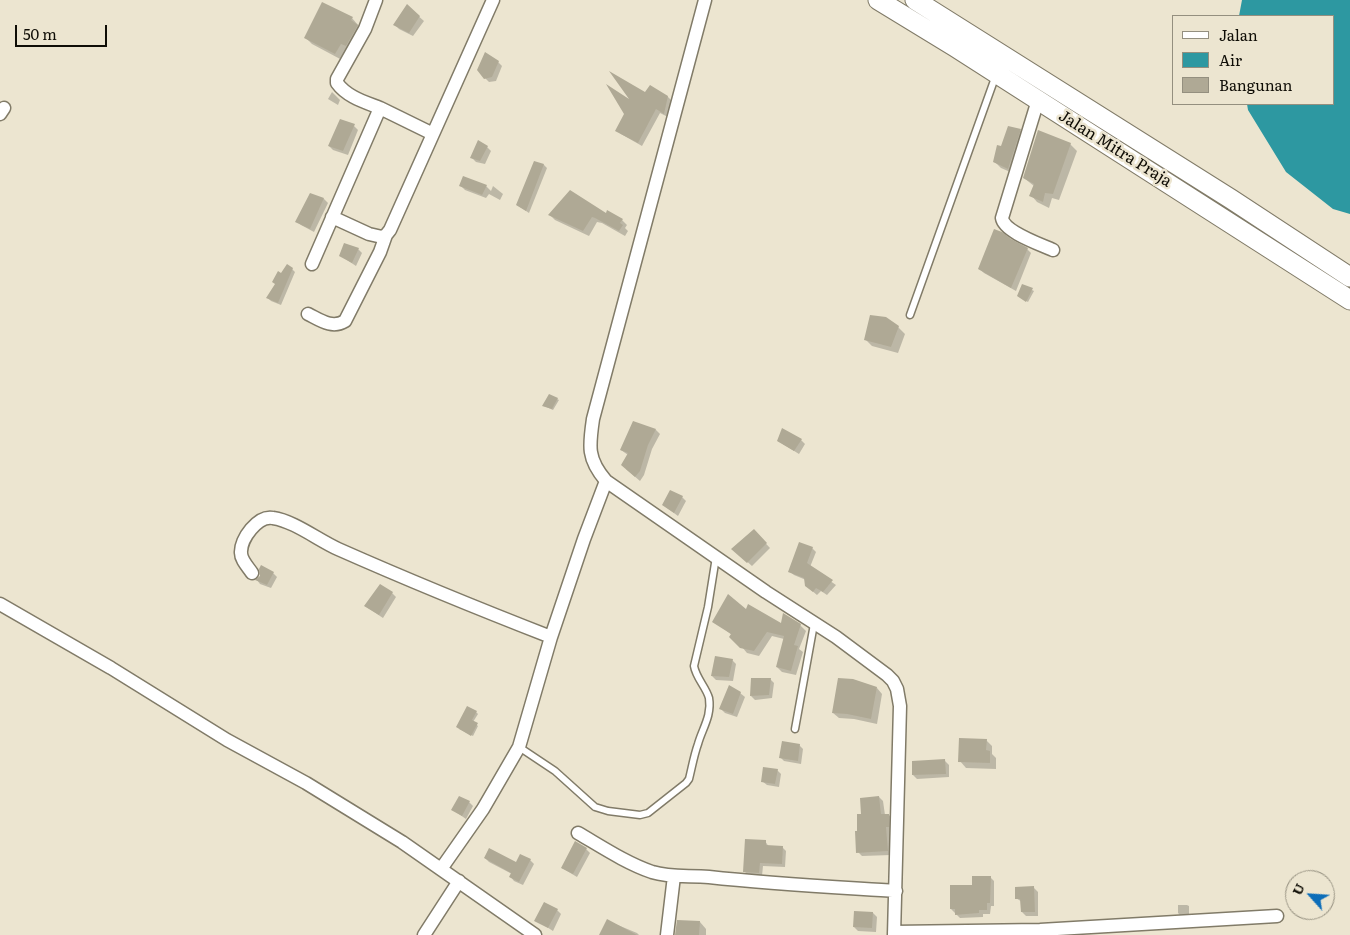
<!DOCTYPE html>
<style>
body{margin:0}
#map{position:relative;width:1350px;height:935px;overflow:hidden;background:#ece5d0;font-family:Literata,serif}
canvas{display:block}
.legend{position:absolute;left:1172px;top:15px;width:162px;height:90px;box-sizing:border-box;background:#ece5d0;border:1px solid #948f7f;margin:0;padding:6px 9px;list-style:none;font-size:15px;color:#0f0d06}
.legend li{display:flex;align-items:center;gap:10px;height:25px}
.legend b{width:25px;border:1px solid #948f7f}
.north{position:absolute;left:1285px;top:870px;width:50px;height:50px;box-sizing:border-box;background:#ece5d0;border:1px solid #948f7f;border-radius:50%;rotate:296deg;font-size:14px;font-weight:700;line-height:20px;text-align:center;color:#0f0d06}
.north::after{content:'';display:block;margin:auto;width:18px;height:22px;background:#0c6db9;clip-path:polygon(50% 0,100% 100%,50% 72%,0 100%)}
.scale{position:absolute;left:15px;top:25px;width:92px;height:22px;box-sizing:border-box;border:2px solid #0f0d06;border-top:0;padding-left:6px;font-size:15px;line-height:18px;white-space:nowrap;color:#0f0d06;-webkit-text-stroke:4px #ece5d0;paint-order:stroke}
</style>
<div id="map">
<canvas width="1350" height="935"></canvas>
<ul class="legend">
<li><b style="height:6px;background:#fff"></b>Jalan</li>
<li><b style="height:14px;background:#2d98a1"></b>Air</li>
<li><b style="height:14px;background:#afa995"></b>Bangunan</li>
</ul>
<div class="north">U</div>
<div class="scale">50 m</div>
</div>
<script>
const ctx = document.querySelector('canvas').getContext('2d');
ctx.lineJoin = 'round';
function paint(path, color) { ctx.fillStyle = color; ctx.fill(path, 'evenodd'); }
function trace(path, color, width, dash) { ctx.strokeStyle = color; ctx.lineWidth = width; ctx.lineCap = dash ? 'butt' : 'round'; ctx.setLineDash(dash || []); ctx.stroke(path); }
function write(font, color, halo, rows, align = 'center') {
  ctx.font = font + ' Literata,serif'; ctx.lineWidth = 5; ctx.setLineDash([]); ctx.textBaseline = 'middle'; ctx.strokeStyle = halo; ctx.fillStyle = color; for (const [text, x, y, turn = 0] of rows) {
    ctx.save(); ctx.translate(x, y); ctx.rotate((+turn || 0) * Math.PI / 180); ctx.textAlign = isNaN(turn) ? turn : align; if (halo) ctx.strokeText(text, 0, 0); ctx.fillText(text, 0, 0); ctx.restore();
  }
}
const water = new Path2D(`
 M1242,0h108v214l-17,-5 -47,-37 -38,-62 -1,-6h87v-88h-95z`);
const shadow = new Path2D(`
 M407,6l17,15 -11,15 -14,-7 -4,-4z
 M352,18l12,14 -22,28 -30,-16 -6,-6z
 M498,62l4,4 -6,15 -7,1 -4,-4z
 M332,92l8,8 -2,5 -10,-6z
 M646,94l22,3 4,4 -4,16 -8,-4 -18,33 -21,-12 -4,-4z
 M354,126l4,4 -10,25 -15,-5 -4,-4z
 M1020,130l6,7 -11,37 -14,-6 -6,-6 6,-15z
 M1070,144l7,7 -18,49 -7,-2 -3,10 -12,-6 -6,-7 3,-9 -10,-8z
 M487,147l4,4 -6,13 -9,-2 -4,-4z
 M535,162l9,3 3,3 -18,45 -12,-8z
 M461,186h25l5,5 2,-5 10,8 -3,6 -11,-6 -3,4 -21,-8z
 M310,194l14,5 4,4 -14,29 -13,-7 -4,-4z
 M550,215h56l16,5 5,5 -2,3 3,3 -3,5 -23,-13 -5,-1 -8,14 -34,-16z
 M358,249l4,4 -6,13 -15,-10z
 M1027,249l4,4 -15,38 -32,-18 -4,-4z
 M292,269l3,3 -14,33 -10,-4 -3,-3 14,-23z
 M1032,290l2,1 -6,11 -7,-4z
 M898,327l7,7 -7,19 -26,-7 -6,-6z
 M557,399l2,1 -6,10 -9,-4z
 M634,423l22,7 4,4 -8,15 -8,26 -4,6 -14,-12 2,-14 -7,-5z
 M801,440l4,4 -6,10 -21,-13z
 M682,497l4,4 -8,15 -15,-11z
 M754,531l16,17 -18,18 -19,-17z
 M812,548l4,4 -6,15 26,18 -9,10 -6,-4 -4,4 -6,-5 -5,-10 -12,-5 -5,-4z
 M273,573l4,4 -6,11 -11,-4 -3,-4z
 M392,593l4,4 -13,21 -18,-12z
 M746,611l36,14h18l6,6 -7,18 4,3 -7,23 -14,-3 -5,-5 7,-28 -12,-3 -13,20 -12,-3 -15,-18 -18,-14z
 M732,660l4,4 -3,17 -17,-1 -4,-4z
 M770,679l4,4 -2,15 -17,2 -4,-4z
 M877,688l5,6 -5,30 -23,-5 -15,-1 -6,-5z
 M740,693l5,4 -8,20 -12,-4 -4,-4z
 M476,712l2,2 -5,8 5,4 -5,10 -14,-7z
 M986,740l6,6v8l4,4v11l-30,-1 -6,-7z
 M799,745l4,4 -2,15 -17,-3 -4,-4z
 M945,761l4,4v12l-32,2 -4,-4z
 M777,770l4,4 -2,13 -12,-2 -5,-4z
 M879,797l4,4 2,14h4l4,4 -1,11h-2l1,25 -29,1 -4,-4 1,-20 4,-17z
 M469,802l4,4 -7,13 -13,-9z
 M765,841l4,6h13l4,4 -1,16 -22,-1 -1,10 -14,-1 -3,-3z
 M586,849l4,4 -13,24 -15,-9z
 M485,858l32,5 13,-3 4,4 -11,21 -9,-4 -4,-5 2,-2 -23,-12z
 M990,877l4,4v25h-3l-1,8h-7v3l-23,1 -9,-9z
 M1034,888l4,4v24h-12l-4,-4v-10l-6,-4z
 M1178,905h9l2,1v8l-9,1 -2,-2z
 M557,910l4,4 -8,17 -17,-11z
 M856,912l17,1 4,4 -1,15 -18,-1 -4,-4z
 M608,921l29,12 2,2h-39z
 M700,922l6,7v6h-30z`);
const building = new Path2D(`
 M322,2l31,15 -2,3 7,5 -12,21 -5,-2 -6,10 -31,-16z
 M407,4l13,12 -11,17 -16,-8z
 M485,52l14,9 -7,16 -8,2 -7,-9z
 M609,71l36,21 5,-7 18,11 -4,18 -8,-5 -18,34 -23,-12 9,-17 -18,-30 23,15z
 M340,119l15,5 -12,27 -15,-5z
 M1008,126l13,3 -13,40 -15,-7 4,-17 4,1z
 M1038,130l33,13 -18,51 -8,-1 -2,9 -14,-6 5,-12 -11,-6z
 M478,140l10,6 -8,15 -10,-3z
 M534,161l10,3 -18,47 -10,-6z
 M463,176l24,9 -5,10 -23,-9z
 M570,190l36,23 1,-3 16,9 -3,4 3,2 -4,6 -24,-13 -3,-1 -9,14 -35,-16z
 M310,193l14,5 -14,31 -15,-7z
 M994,229l8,3 9,7 17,9 -17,40 -33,-19z
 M344,243l15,5 -7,15 -13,-7z
 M287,264l6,4 -15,35 -12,-5 9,-14 -3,-2 6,-11 3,2z
 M1022,284l11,4 -7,14 -9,-6z
 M870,315l16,2 13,9 -8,21 -27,-7z
 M549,394l9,4 -6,11 -10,-3z
 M633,421l23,8 -8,16 -8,26 -5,6 -14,-12 7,-12 -8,-3z
 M782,428l20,11 -8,12 -17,-10z
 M670,490l13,6 -9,17 -12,-8z
 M754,529l13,14 -20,20 -16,-14z
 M799,542l14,5 -6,16 26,17 -10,12 -7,-4 -3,4 -8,-6 -1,-8 -16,-6z
 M261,565l13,7 -7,13 -12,-5 5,-4 -1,-7z
 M380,584l13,8 -14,23 -15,-9z
 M728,594l18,15 2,-5 33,19 2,-10 18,11 -7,21 4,1 -7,25 -15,-4 8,-31 -17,-4 -13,19 -14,-3 -11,-11 2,-3 -19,-12z
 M715,656l18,3 -4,18 -18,-1z
 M751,678h20l-2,17 -19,1z
 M838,678l15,1 24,8 -6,32 -24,-5 -15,-1z
 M729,685l12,7 -8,22 -14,-5z
 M467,706l10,5 -5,9 6,3 -7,13 -15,-9z
 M959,738l28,1 -1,11 4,1v12l-32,-1z
 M782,741l18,3 -2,17 -19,-3z
 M945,759l1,15 -34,1v-14z
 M763,767l15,2 -3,15 -14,-2z
 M459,796l11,5 -8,15 -11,-6z
 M879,796l2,18h8v13h-3l2,24 -32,2 -1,-22h2v-17h4l-1,-16z
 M745,839l21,1v5l17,1 -1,18 -22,-1 -1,10 -16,-1z
 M575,841l12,7 -14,26 -12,-6z
 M489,848l27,14 4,-8 11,5 -12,23 -10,-5 2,-4 -27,-15z
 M972,876h19l-1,27h-3v7h-8v3l-24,2v-6h-5v-24h22z
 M1034,886l1,26h-14l-1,-13h-5v-12z
 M544,902l14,7 -10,19 -14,-7z
 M854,911l19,1 -1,16 -19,-1z
 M607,919l30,16h-38z
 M677,920l23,1 -1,14h-24z`);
const lane = new Path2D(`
 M910,315l86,-240
 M795,729l19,-105
 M519,747l36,24 40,36 13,4 32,4 8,-2 38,-30 3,-4c3,-12 5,-24 9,-35 4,-15 14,-28 11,-46 -3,-11 -13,-20 -15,-32l14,-59 8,-50`);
const street = new Path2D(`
 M705,0l-112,419c-4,27 -6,40 13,62l160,111 70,45 51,38 6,6 4,8 3,17 -6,229
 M1038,100l-36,118c2,14 38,26 51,32
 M380,108l53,26
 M0,114l4,-6
 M332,217l37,17 13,3 4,-2 4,-5 103,-230
 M312,264l68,-156c-15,-6 -33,-11 -43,-25v-4l28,-50 11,-29
 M308,314c12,6 24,15 37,7l35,-69 6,-17
 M252,573c-4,-6 -11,-13 -11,-20 -1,-14 17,-38 32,-35 21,3 45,22 65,31 70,31 141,60 213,88
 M0,604l111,64 116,72 79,43 96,59 133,93
 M578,833c24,14 48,30 74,39 19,6 38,3 57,5 62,7 124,10 187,14
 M441,869l42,-60 36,-62 32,-110 33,-98 22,-58
 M894,932l146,-2 237,-14
 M424,935l35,-54
 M667,935l7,-59`);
const secondary = new Path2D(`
 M878,0l77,47 395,253
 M915,0l316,199 119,78`);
const streetNames = [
 ["Jalan Mitra Praja",1115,149,32]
];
paint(water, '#2d98a1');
paint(shadow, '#0003');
paint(building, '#afa995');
trace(lane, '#817b68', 9);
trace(street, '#817b68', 15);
trace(secondary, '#817b68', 21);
trace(lane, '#fff', 6);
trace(street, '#fff', 12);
trace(secondary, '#fff', 19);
write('16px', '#0f0d06', '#ece5d0', streetNames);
</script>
